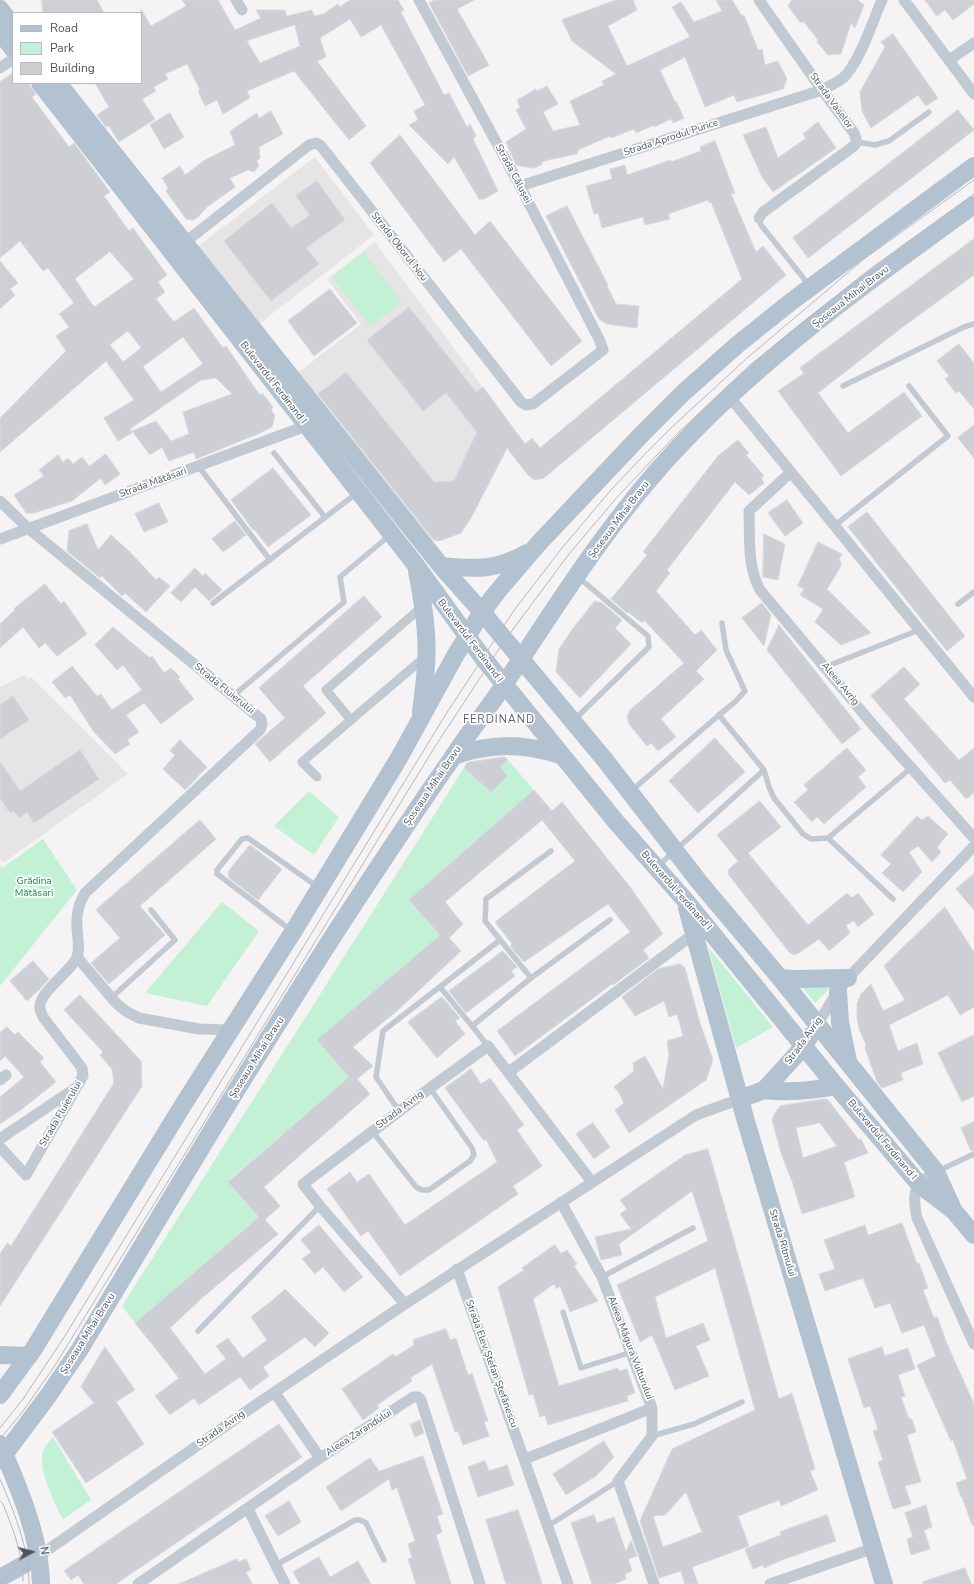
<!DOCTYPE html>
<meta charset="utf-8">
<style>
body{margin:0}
#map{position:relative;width:974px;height:1584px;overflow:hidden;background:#f5f3f3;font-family:"Nunito Sans",sans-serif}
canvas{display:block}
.legend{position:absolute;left:12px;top:12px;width:130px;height:72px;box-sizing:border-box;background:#fff;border:1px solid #b7bbc0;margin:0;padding:5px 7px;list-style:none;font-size:12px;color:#4a5661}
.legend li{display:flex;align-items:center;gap:8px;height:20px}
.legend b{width:20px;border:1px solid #b7bbc0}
.north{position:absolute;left:12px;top:1532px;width:40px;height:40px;-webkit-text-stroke:3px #fff;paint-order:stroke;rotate:83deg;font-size:11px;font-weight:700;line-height:16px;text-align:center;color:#4a5661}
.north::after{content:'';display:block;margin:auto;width:14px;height:18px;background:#4a5661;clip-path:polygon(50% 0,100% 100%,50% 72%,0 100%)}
</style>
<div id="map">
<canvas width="974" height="1584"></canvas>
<ul class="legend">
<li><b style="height:5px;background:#b3c2d1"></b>Road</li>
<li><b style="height:11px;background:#c3f1d5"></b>Park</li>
<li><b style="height:11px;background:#cdcfd5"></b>Building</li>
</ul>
<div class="north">N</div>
</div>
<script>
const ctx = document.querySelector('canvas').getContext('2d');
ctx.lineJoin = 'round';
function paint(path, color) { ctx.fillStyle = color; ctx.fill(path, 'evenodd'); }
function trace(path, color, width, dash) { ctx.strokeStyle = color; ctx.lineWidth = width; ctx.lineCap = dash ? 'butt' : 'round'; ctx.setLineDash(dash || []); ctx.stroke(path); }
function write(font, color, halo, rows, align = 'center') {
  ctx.font = font + ' "Nunito Sans",sans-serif'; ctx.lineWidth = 3.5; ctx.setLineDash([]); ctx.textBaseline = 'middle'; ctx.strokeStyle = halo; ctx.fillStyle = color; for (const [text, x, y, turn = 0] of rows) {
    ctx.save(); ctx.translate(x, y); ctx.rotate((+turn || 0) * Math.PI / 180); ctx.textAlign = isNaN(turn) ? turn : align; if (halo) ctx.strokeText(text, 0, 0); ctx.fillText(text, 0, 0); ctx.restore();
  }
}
const education = new Path2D(`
 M315,157l59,78 -115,89 -61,-78z
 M375,242l141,190 -45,86 -10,15 -22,8 -11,-4 -133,-162 66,-51 -34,-45z
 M24,675l4,4 3,-2 97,97 -125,89 -3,-5v-171z`);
const green = new Path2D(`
 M364,252l38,50 -32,24 -38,-49z
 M508,760l26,30 -125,110 31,35 -122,105 31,37 -121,104 31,36 -124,106 -13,-17 342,-538 27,24 17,-16 -8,-9z
 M309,791l30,26 -25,38 -40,-29z
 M43,839l34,51 -77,96v-121l2,3z
 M222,902l37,29 -52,75 -62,-13z
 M708,947l65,80 -37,21z
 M801,985h32l-18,18z
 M53,1437l38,63 -28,19c-8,-13 -22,-46 -21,-60 0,-9 5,-16 11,-22z`);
const building = new Path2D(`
 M42,0h55l7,13h-61z
 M182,0h36l17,30 26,-12 -5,-8h29l2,6 25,-6 2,6 9,-2 15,-10 2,3 10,-7h48l6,10 -3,2 43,83 5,-2 18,34 3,-3 6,12 -3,3 25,52 -14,8h-5l-25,-42 -6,7 -39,-39 9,-5 -4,-9 11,-6 -44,-80 -20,12 -11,-18 -30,19 6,19 -9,4 49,65 -17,14 -55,-69 -47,20 3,7 -27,16 -6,-14 -12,6 -7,-15 2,-1 -13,-26 -22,10 3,5 -14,8 2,4 -14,8 13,20 -36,23 -10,-16 -3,1 -9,-12 12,-8 -14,-24h46v-74l10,17 35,-20zM295,25l5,21 -40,17 -13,-22z
 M435,0h39l-17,9 32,56 -21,11 -39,-73z
 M616,0h17l4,10 -29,16 19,40 63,-29 -18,-30 9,-5 13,20 28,-11 -6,-11h16l10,16 2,-1 14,35 4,-1 3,16 13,-4 9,18 -4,10 -46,13 -3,-7 -29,12 -20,-50 -25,13 15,32 1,-1 8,17 -11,5 -2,-4 -17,8v-2l-18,8 -2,-4 -23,9 -1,-2 -32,14 -1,4 -29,6 -6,2v2l-7,4h-4l-15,-3 -10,-23 20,-13 -10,-19 4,-3 -3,-7 19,-11 1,2 10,-5 11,18 -15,8 10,19 27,-6 -10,-24 34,-16 -2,-4 14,-7 -44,-33 -10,-21z
 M792,0h66l6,5 -9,23 -4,-5 -10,31 -13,1 -11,-13 1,-2 -14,-18h-4l-12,-16z
 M925,0h49v4l-21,16 -8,-10 -8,6z
 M893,34l45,64 -12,8 -8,-11 -47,33 -9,-17 -2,-19 25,-45 -4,-5z
 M13,73v10h15l8,11 -4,3 37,50 5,-4 36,49 -6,4 25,35 4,-3 34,47 -9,7 7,10 -9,7 18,23 20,-14 29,40 3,-2 33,48h4l10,13 -2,3 4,5 -3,12 -12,6 -64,26 -2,-7 -25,9 -7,-14 -12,8 -18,-24 24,-10 15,20 18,-7 -6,-22 49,-18 -16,-16 -15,2 -71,49 2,4 -14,8 -14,-23 30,-18 -28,-39 -106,91v-34l66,-67 -10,-15 13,-9 -10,-13 15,-11 -26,-35 -5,3 -23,-30 -20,17v-176zM110,252l24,27 -40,28 -19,-28zM128,331l13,17 -18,14 -13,-17zM183,337l20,27 -42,28 -18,-25z
 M958,110l16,20 -166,128 -15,-20z
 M271,111l12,23 -24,13 1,11 -3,3 2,5 -5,6 -6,-2 -18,8 5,9 -28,20 -9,10 -5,3 -7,-1 -20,-28 2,-3 -6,-10 18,-12 5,9 20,-15 30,-15 -5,-14 27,-18 2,5z
 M170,113l14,24 -20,12 -14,-24z
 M818,122l18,26 -63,44 -11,-15 -19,-42 23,-8 12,31 28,-20 -3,-4z
 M400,135l75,100 15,-14 92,120 -31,25 -90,-117 -17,13 -74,-99z
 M715,141l20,52 -4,1 25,58 7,-6 23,29 -242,203 -10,2 -6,-5 -21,-27 -36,70 -10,15 -22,8 -5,-1 -116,-146 28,-22 88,110 20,-1 23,-49 -31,-39 -23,18 -56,-71 42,-33 67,85 7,-5 42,57 7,-6 8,10 202,-169 -31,-77 -2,1 -1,-3 -40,14 2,5 -25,6 -2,-8 -41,11 -4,-15 -4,1 -8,-28 26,-7 -2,-10 15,-4 2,10 44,-15v2l30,-11 -1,-4z
 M317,181l28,39 -39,28 13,16 -48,37 -47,-60 48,-38 19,25 19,-13 -14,-19z
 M567,206l41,79 -1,1 9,18 23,2 -2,22 -31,-4 -7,-5 -53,-103z
 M974,239v36l-70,51 -86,67 30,40 56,-41 18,24 -81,60 -63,-85 26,-18 -4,-5z
 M0,261l18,22 -8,6 5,6 -15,14z
 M330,289l27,34 -43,33 -26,-35z
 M959,344l15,19v46l-15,-18 -3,2 -11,-14 4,-3 -12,-15z
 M974,425v33l-16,-20z
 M738,440l11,13 -3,2 18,21 -3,2 3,5 -15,12 -14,-13 -68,88 3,3 -14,18 39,44 6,-5 16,20 -21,21 8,8 -43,40 15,18 -18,14 -7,-8 -4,3 -18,-22 -2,-7 3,-7 54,-47 -40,-43 -2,3 -14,-11 -1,1 -16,-14 36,-44 -4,-3 75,-96z
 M106,454l14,20 -15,11 -4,-7 -29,23 -38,12h-8l-12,-18 30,-19 -5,-6 19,-15 5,7 5,-4 5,6 9,-7 7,9z
 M273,468l38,47 -43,32 -14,-18 -1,1 -22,-30z
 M787,500l16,23 -18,13 -17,-23z
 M159,503l9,19 -24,10 -9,-18z
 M867,512l98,124 -18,15 -99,-124z
 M235,521l11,14 -23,17 -11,-13z
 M87,524l11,26 13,-15 20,18 25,27 3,-3 11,9 -24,26 -21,-19 -3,3 -20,-20 -2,2 -33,-27 2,-20z
 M764,534l21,10 -7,36 -15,-3z
 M818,542l24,12 -3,5 2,4 -1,5 -13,21 44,44 -30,12 -26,-23 8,-13 -23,-14 4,-6 -6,-3z
 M195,568l8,8 2,-3 17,17 -13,11 -14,-14 -14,15 -10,-9z
 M45,584l16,20 3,-3 23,33 -30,22 -12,-13 -6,5 -16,-21 -23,21v-24l15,-14 -1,-1z
 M364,596l18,21 -79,69 23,27 -56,49 -15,-18 30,-26 -26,-30z
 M595,601l7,2 20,17 -7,8 16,16 -51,54 -24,-26 3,-23 12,-18z
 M762,603l9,12 -7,31 -22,-28z
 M779,625l82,104 -19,15 -75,-94z
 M113,627l37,31 2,-2 12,17 7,-5 9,9 -2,2 16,20 -33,25 -17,-21 -18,12 13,17 -12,8 3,4 -15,10 -21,-22 -24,-37 -5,3 -13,-16 20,-16 25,30 4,-2 11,16 30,-20 -19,-25 -6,5 -22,-25z
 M904,667l16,17 -16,15 55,61 15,-12v45l-8,6 -16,-19 -5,3 -74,-87z
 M13,696l16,24 -29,19v-34z
 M715,738l30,34 -47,41 -29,-32z
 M180,740l27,27 -22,23 -22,-21 12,-14 -5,-4z
 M847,748l19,22 -8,7 8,10 -42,37 -7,-7 -5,5 -18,-20 14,-12 -4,-5z
 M80,750l19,29 -65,44 -7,-11 -8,6 -6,-7 -3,2 -10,-15v-36l20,29z
 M505,757l3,3 -8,7 8,9 -17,16 -27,-24 3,-5 3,-1z
 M534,790l18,21 10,-9 68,85 33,47 -20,16 6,8 -36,27 -1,-1 -97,72 -18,-25 133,-99 -22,-28 -84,58 -14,-16 2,-2 -17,-22 80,-61 -33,-41 -97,82 18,22 -14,14 12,13 -63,59 -45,37 20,19 -16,13 13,15 -106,93 16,19 -15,14 13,14 -76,64 -32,30 35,46 21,-15 -10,-13 12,-8 15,20 24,-18 -16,-23 23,-18 11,-10 44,44 -14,14 -10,-10 -42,30 6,9 -19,14 -10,-13 -41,28 -5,-7 -24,17 -15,-19 24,-18 -44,-55 124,-106 -31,-35 121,-105 -32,-37 123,-105 -31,-35z
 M760,801l21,26 -33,26 60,72 39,-32 5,5 6,-5 16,21 -16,13 -4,-6 -8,4 4,8 -21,18 -10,-12 -20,14 -5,2 -5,-3 -61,-78 1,-5 9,-8 -21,-26z
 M917,816l5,4 6,-4 20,18 -11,13 4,5 -9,10 -14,-16 -9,6 13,20 -19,20 -21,-19 9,-9 -10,-9z
 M200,820l16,19 -76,67 25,29 -56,49 -18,-21 29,-25 -24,-28z
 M250,845l32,24 -24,31 -29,-22 -1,-6z
 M974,874v36l-18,-21z
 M945,907l29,45v55l-14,8 -12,-20 -59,30 9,26 19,-8 6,21 -22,9 2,7 -21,8 -5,-6 -12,-34 1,-3 -7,-16 -2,-11v-14l4,-10 10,-10 12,27 22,-11 -21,-34z
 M503,951l14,16 -6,4 4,5 -49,37 -17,-22z
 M33,961l16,18 -9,10 -13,12 -17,-20z
 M680,964l5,4 15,55 13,37 -7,20 -77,53 -14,-23 9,-7 -5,-10 -5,-6 20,-16 -1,-8 12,-7 18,33 6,-35 -2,-13 16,-5 -6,-22 -8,3 -5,-16 -29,15 -13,-19 36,-28z
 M80,995l61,66 1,25 -142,220v-52l7,-11 4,3 103,-163 -2,-14 -12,-14 3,-3 -39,-42z
 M442,997l18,21 -5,3 10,13 -28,24 -29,-36z
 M7,1027l8,8 3,-3 26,26 -4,4 16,20 -34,27 -22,15v-27l24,-20 -19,-21 -5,5v-28z
 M974,1035v61l-12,6 -24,-49z
 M471,1069l10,15 9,-6 34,47 -7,5 25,36 -29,20 5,8 -118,82 -32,-45 -7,5 -34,-47 23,-17 7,10 12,-8 36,51 92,-63 -11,-23 -2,2 -39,-53z
 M825,1099l3,1 31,40 2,-1 7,14 -24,9 11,35 -53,17 -10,-33 -10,-25 -10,-36 2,-6 6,-8zM820,1123l17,23 -34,12 -7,-30z
 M974,1122v28l-3,1 -10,-23z
 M593,1123l17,24 -16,12 -18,-25z
 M708,1149l71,250 13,-6 23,76 -5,2 8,19 -37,16 -2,-6 -41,16 11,30 -57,21 6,17h-13l-4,-13 -22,7 -19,-57 32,-72 83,-39 -40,-142 -60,29 11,41 37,-15 7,17 -14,6 13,30 -34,14 -23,-55 -12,7 -23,-57 91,-44 -16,-50 -73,53 3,11 -21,5 -6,-23 36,-8 -11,-15 7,-5 -7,-9 65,-45zM686,1492l16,40 -39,15 -10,-31 12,-1z
 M902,1223l15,41 2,-1 9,25 -5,2 11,28 3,-2 10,28 27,60v121h-2l-10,-28h-1l-5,-14 11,-4 -14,-39 -2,1 -34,-76 19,-9 -12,-31 -22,8 -12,-30 -15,5 -12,-30 -38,13 -6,-17 16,-5 -11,-29 41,-15 3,10z
 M319,1225l44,52 -19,15 -21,-25 -8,7 -13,-15 9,-7 -10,-12z
 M555,1245l6,9 6,-4 10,14 -3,2 24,35 -28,11 -10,-26 -3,3 -3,-5 -21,15 26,87 59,-18 1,3 8,-2 8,24 -8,3 1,5 -80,24 -3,-10 -5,2 -7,-23 -4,1 -31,-108 26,-17 -2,-2z
 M446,1329l4,11 6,-2 12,37 4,-2 16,48 -4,1 5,14 -26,9 -5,-14 -3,1 -23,-68 -22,14 2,3 -35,24 2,3 -16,12 -21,-31 51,-35 2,3 19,-12 -1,-5z
 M105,1347l30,43 -19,12 28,42 -58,39 -34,-51 42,-29 -13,-16z
 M882,1347l3,9 23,-8 7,21 -17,6 7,21 -4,1 8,22h3l4,13 -9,3 14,47 -16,4 6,18 -18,5 -15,-47 5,-2 -10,-29 5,-2 -8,-23 -6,2 -16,-49z
 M420,1420l4,13 -9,4 -5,-12z
 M279,1424l23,33 -186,127h-32l-6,-9 -7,5 -7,-9z
 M604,1441l10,16 -18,19 -30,19 -13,-21z
 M423,1456l20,58 -6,2 5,16 -6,3 15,49h-35l-8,-25 4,-1 -4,-14 7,-3 -18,-53 -5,2 -3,-11 -48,32 -15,-24 44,-29 9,13z
 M485,1461l4,10 18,-6 7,20 -36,12 -10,-30z
 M289,1501l12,21 -23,14 -13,-20z
 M926,1505l6,22 -8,3 6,19 -19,6 -4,-16 6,-2 -8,-24z
 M518,1510l13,38 11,36h-36l-20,-64z
 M594,1515l3,8 17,-6 12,35 5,-12 6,16 -9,3 4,12 -7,3 1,5 -12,5h-22l-21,-61z
 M827,1515l9,26 -54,19 -18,8 -1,-3 -10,4 -8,-20 36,-14 -1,-3z
 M319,1557l11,20 28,-16 13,23h-71l-7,-12z
 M237,1559l1,3 8,-3 5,11 -5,2 6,12h-73z
 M965,1568l6,16h-47l-1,-2z`);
const service = new Path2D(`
 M857,142l18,3 14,-4 40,-29
 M759,218l2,7 48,60
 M843,386l121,-59 10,-3
 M274,453l51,64
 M199,467l71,93
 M834,526l114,-90 -39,-50
 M213,603l144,-110
 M958,604l16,-12
 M722,623l4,27 19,41 -10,11 -16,13 45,55 5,17 5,11 29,36 8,5 17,-1 65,61
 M825,667l94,-37
 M233,696l111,-94 -4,-25 50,-42
 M574,720l75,-73 -1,-11 -70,-59
 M631,791l88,-76
 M828,838l83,-70
 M658,866l106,-96
 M292,931l-72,-55 -3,-2v-4l25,-31 6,-1 70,49
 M531,978l-46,-57 1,-22 65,-48
 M440,987l32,39
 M111,998l64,-58 -24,-30
 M488,1046l-16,-20 59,-48 79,-58
 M399,1111l-23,-34 7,-46 117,-91
 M372,1131l44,56 6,3h7l41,-29 4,-6 -2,-7 -42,-60
 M938,1171l36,-17
 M602,1277l91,-49
 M563,1312l18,56 51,-16
 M198,1331l122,-125
 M652,1436l42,-12 48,-22
 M548,1526l70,-45
 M276,1565l67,-38 12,-7h5l6,3 18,37`);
const pedestrian = new Path2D(`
 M351,720l68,-58
 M317,777l-15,-15 49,-42 -25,-30 97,-84`);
const minor = new Path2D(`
 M236,0l6,10
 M759,0l63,90 32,43 3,9 -3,4 -91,66 -4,6
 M904,0l70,94
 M949,60l25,-17
 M0,68l13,-9
 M520,186l302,-96c7,-4 15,-7 21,-12 16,-14 30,-58 39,-78
 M184,243l125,-98 7,-2 5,3 200,256 5,3 7,-1 70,-54 -4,-11 -79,-153 -101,-186
 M729,396l245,301
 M791,472l-42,39c1,26 -2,55 11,79l113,135 101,113
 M0,501l29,28 232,190 1,6 -2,5 -175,163c-6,10 -9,21 -8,33 0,10 4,24 -1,33 -7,14 -38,34 -36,49 0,3 2,6 3,9l39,51 1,8 -57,99 -26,-28
 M0,539l306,-113
 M77,957l39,46 11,9 12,6 60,11 31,1
 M817,1025l14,-23 17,-24 126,-132
 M509,1072l186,-139
 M0,1080l6,-5
 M0,1139l74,-50
 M936,1172c-23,12 -24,22 -19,46l57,126
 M561,1202l41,75 50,131v28l-34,45 36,103
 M457,1269l111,315
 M405,1304l-85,-98 -17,-22 127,-96 58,-42 104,136
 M275,1393l45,65
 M525,1459l127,-51
 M248,1509l37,75
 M39,1556l218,-152 148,-100 291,-189 44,-16
 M138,1584l182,-126 93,-61h5l3,3 59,184
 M770,1584l104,-36`);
const primary = new Path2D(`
 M0,9l13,17
 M0,32l13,17
 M40,83l375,481 68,94 134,165 68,77 151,186 83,98 35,27 20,24
 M58,83l383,483 41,46 123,148 95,123 80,95 156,194 16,35
 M441,566c35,3 54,5 86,-13
 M417,571c4,21 8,42 9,64 2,26 -2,52 -5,77
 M453,756c38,-13 68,-13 107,-1
 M687,908l58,210 139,466
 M780,978l16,1 52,-1
 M838,992l2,30 8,39
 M764,1090c25,3 47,1 72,-4
 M740,1099l24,-9 32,-35 14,-19
 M0,1355l29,1
 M0,1395l33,-45 150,-245 110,-173 106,-174 56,-102 27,-44 15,-20 42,-49 103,-109 41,-41 54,-48 55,-44 182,-135
 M0,1444c19,44 40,92 41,140
 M0,1460l48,-64 32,-47c90,-149 179,-300 274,-445 33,-50 65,-99 99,-147 16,-25 35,-48 51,-72 53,-80 104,-162 169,-232 88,-96 196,-172 301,-248
 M0,1578l39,-22`);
const tram = new Path2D(`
 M0,1428l23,-29 40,-60 383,-625 69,-105 47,-61 49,-58 31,-33 30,-30 74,-68 118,-100 110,-79
 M0,1439l23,-28 31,-44 382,-622 69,-105 64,-86 50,-59 58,-61 73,-69 120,-96 104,-75
 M0,1479c14,33 29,68 29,105
 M0,1501l3,3c10,25 20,50 20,77
 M0,1584l11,-11 10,-17`);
const streetNames = [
 ["Strada Vaselor",831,101,54],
 ["Strada Aprodul Purice",671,138,-18],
 ["Strada Călușei",513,174,62],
 ["Strada Oborul Nou",399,247,52],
 ["Șoseaua Mihai Bravu",851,297,-38],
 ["Bulevardul Ferdinand I",273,383,52],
 ["Strada Mătăsari",153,483,-20],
 ["Șoseaua Mihai Bravu",619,520,-53],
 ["Bulevardul Ferdinand I",470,641,53],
 ["Aleea Avrig",840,684,50],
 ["Strada Fluierului",224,689,39],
 ["Șoseaua Mihai Bravu",433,786,-56],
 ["Bulevardul Ferdinand I",676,891,49],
 ["Strada Avrig",804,1041,-54],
 ["Șoseaua Mihai Bravu",257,1058,-58],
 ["Strada Avrig",400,1110,-37],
 ["Strada Fluierului",61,1114,-60],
 ["Bulevardul Ferdinand I",882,1140,50],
 ["Strada Ritmului",782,1243,73],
 ["Șoseaua Mihai Bravu",88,1334,-58],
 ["Aleea Măgura Vulturului",630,1348,69],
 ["Strada Elev Ștefan Ștefănescu",491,1364,70],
 ["Strada Avrig",221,1429,-35],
 ["Aleea Zarandului",359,1433,-33]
];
const parkNames = [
 ["Grădina",34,882],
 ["Mătăsari",34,894]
];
const neighbourhoodNames = [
 ["FERDINAND",499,720]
];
paint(education, '#e6e4e5');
paint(green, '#c3f1d5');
paint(building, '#cdcfd5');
trace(building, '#d7d9de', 1);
trace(service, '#c1cad2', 5.5);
trace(pedestrian, '#c1cad2', 9);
trace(minor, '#c1cad2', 11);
trace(primary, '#b3c2d1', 18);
trace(tram, '#b5b8bd', 1);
write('10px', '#4a5661', '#fff', streetNames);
write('10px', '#17864f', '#fff', parkNames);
ctx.letterSpacing = '1px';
write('11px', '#5f6368', '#fff', neighbourhoodNames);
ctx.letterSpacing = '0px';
</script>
